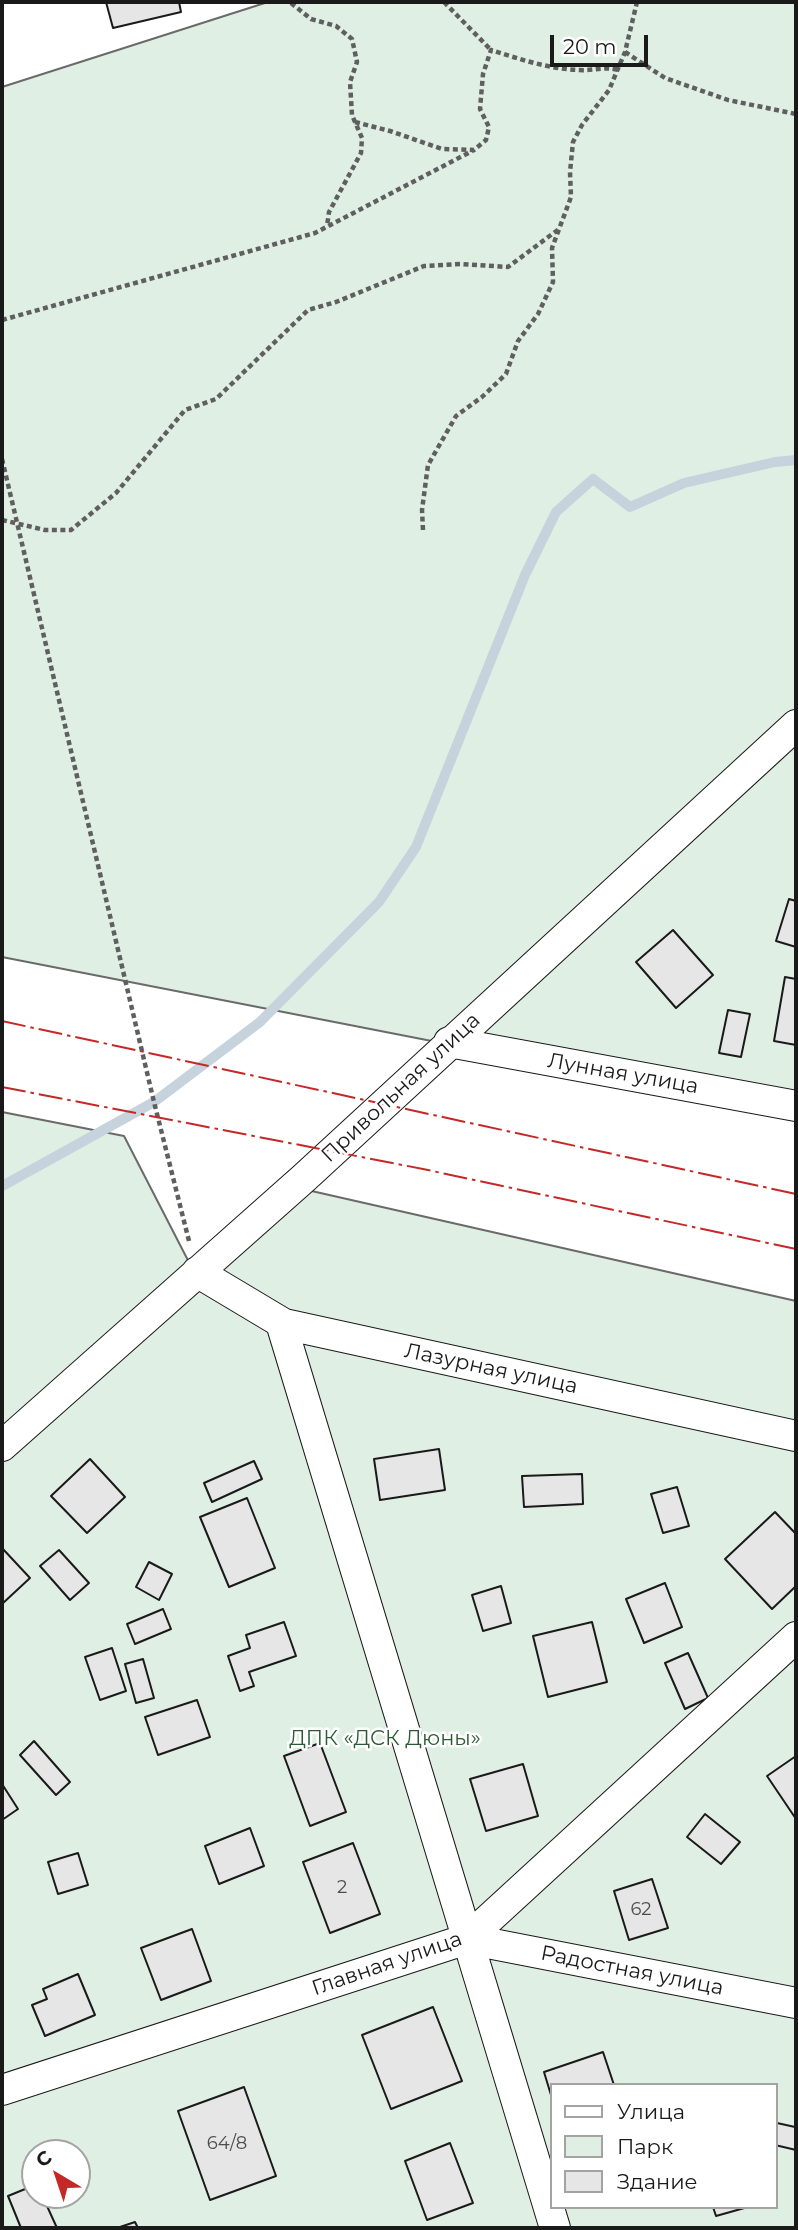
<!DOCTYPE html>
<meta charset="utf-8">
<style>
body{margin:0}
#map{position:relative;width:798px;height:2230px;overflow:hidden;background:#fff;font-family:Montserrat,sans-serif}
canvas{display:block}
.frame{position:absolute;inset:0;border:4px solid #1a1a1a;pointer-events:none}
.legend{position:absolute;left:550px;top:2083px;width:228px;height:126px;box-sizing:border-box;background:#fff;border:2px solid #a3a3a3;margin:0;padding:9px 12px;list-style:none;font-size:21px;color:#1a1a1a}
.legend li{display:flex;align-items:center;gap:14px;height:35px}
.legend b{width:35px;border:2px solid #a3a3a3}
.north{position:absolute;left:21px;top:2139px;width:70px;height:70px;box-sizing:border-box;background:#fff;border:2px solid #a3a3a3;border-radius:50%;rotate:321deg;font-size:19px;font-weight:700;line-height:28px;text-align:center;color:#1a1a1a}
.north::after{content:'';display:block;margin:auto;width:24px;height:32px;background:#c62828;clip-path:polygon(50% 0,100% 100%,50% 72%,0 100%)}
.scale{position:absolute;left:550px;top:35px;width:98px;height:32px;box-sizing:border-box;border:4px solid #1a1a1a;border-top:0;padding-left:9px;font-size:21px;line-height:24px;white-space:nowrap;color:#1a1a1a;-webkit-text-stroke:5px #fff;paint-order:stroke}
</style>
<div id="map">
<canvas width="798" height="2230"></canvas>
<div class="frame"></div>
<ul class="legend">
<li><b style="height:9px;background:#fff"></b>Улица</li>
<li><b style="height:19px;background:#e0efe3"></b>Парк</li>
<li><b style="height:19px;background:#e6e6e6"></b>Здание</li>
</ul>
<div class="north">С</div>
<div class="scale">20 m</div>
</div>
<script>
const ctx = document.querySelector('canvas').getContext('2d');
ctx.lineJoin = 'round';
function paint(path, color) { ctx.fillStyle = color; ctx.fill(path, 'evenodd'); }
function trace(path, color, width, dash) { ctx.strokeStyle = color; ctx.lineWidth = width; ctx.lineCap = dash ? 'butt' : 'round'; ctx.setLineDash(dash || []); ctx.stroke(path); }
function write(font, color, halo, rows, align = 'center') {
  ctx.font = font + ' Montserrat,sans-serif'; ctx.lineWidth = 5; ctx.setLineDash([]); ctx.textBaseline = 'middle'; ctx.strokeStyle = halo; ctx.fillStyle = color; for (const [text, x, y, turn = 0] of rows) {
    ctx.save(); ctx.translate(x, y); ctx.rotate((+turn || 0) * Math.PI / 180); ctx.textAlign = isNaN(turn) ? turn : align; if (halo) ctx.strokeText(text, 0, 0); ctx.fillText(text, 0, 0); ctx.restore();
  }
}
const green = new Path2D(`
 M268,2h528v1104l-349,-62 -445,-87v-870z
 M2,1112l122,24 71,138 99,-87 502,114v927h-794zM551,2085h224v122h-224zM35,2153h42v42h-42z`);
const stream = new Path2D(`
 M2,1186l152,-84 106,-80 119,-120 37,-55 109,-272 31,-63 37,-33 37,28 54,-24 91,-21 21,-2`);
const building = new Path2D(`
 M106,2h73l2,10 -68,16z
 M789,899l7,2v46l-20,-6z
 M673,930l40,45 -37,33 -40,-46z
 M785,977l11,2v66l-22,-4z
 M728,1010l22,4 -9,43 -22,-4z
 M439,1449l6,41 -65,10 -6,-41z
 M90,1459l35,38 -38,36 -36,-37z
 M254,1461l8,18 -50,23 -8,-19z
 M582,1474l1,30 -59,3 -2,-31z
 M677,1487l12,39 -26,7 -12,-39z
 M247,1498l28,70 -46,19 -29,-70z
 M775,1512l21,22v52l-24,23 -47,-50z
 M2,1548l28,30 -28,26z
 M59,1550l30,33 -19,17 -30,-34z
 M149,1562l23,12 -13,26 -23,-13z
 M665,1583l17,44 -38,16 -18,-44z
 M501,1586l10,37 -28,8 -11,-36z
 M163,1609l8,20 -36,15 -8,-20z
 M284,1622l12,34 -47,16 5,14 -14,5 -12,-35 22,-8 -4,-13z
 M592,1622l15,60 -59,15 -15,-61z
 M112,1648l14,43 -26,9 -15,-43z
 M688,1653l20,45 -23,11 -20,-46z
 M143,1659l11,39 -18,5 -11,-39z
 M197,1700l13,37 -52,18 -13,-38z
 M34,1741l36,41 -14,13 -36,-40z
 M320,1743l26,69 -36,14 -26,-70z
 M796,1756v63l-29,-43z
 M523,1764l15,52 -52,15 -16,-52z
 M2,1784l16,25 -16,11z
 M705,1814l35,28 -19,22 -34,-27z
 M250,1828l14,38 -45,18 -14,-38z
 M353,1843l27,71 -50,19 -27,-71z
 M78,1853l10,32 -30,9 -10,-32z
 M652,1879l16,49 -39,12 -15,-49z
 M192,1929l19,52 -50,19 -20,-52z
 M78,1974l17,41 -50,21 -13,-31 15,-6 -4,-10z
 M433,2007l29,74 -71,28 -29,-74z
 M603,2052l11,33h-63v10l-7,-23z
 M244,2087l32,89 -66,24 -32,-89z
 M796,2119v31l-21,-5 2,-22 18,4z
 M450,2143l23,60 -46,17 -22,-59z
 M35,2185v10h7l15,33h-36l-13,-32z
 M713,2207h35l-32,9z
 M135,2222l3,6h-21z`);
const path = new Path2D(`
 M444,2l47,48
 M291,3l20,16 25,7 16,13 5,23 -7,20 2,33 10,23 -1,15 -32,59 -2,14
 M625,52l40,26 63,22 68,14
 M355,122l35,9 52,18 32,1 12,-10 3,-13 -9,-18 3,-35 8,-24c28,9 58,19 88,20 14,1 25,-4 39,0
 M2,320l313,-87 159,-83
 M2,459l152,643 35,139
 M2,520l43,10h26l45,-37 69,-83 31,-11 92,-89 28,-8 88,-36 37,-2 47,3 51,-38
 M423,530l-1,-20 6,-45 28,-49 26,-19 24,-23 12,-33 20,-27 15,-32 -1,-34 19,-51 -1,-25 3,-30 9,-17 27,-35 16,-38 12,-50`);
const street = new Path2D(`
 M449,1042l347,64
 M197,1272l87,52 512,112
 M281,1323l274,905
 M2,1446l302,-268 492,-453
 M467,1939l329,64
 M2,2090l465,-151 329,-302`);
const power = new Path2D(`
 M2,1021l794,173
 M2,1087l421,82 373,80`);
const numberNames = [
 ["2",342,1888],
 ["62",641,1910],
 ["64/8",227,2144]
];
const streetNames = [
 ["Лунная улица",623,1074,10],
 ["Привольная улица",401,1088,-43],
 ["Лазурная улица",491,1369,12],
 ["Главная улица",387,1964,-19],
 ["Радостная улица",632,1971,11]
];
const parkNames = [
 ["ДПК «ДСК Дюны»",385,1739]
];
paint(green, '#e0efe3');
trace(green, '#6a6a6a', 2);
trace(stream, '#c6d2dc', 10);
paint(building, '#e6e6e6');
trace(building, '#1a1a1a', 2);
trace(street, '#1a1a1a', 32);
trace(path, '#5f5f5f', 4.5, [5, 3.5]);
trace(street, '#fff', 30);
trace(power, '#c62828', 2, [24, 5, 3.5, 5]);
write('18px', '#4d4d4d', null, numberNames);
write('21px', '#1a1a1a', '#fff', streetNames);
write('21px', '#2b5a34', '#fff', parkNames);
</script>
